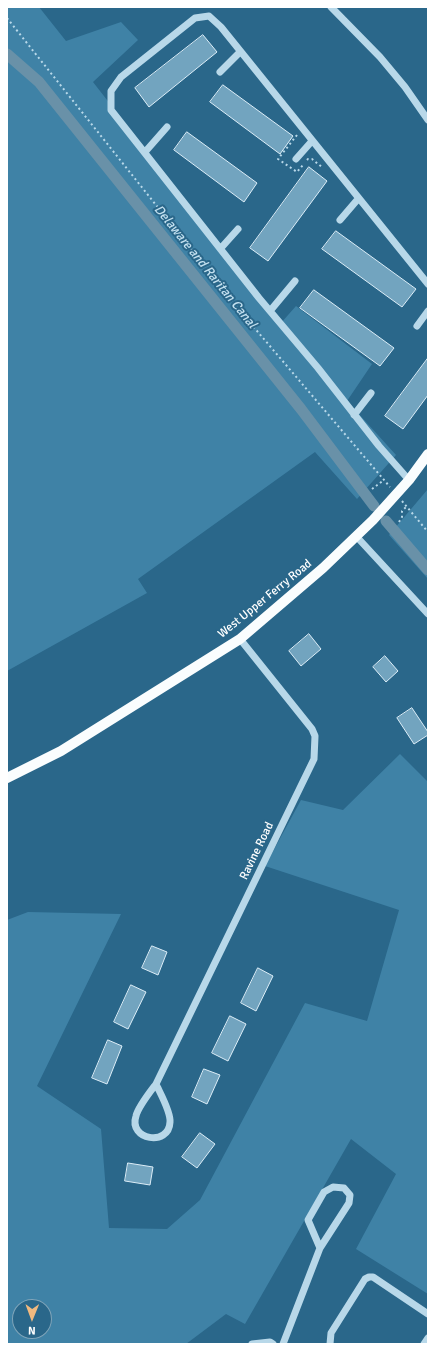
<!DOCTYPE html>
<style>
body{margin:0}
#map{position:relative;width:435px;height:1351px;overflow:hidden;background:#2a678a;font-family:Signika,sans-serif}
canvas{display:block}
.frame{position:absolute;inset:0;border:8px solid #fff;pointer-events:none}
.north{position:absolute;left:12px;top:1299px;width:40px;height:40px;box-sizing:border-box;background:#2a678a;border:1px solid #7fa4b9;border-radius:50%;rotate:181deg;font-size:11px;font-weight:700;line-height:16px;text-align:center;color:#fff}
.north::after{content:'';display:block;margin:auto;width:14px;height:18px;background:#f0b97f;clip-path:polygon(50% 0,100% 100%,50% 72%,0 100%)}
</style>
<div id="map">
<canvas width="435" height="1351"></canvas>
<div class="frame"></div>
<div class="north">N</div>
</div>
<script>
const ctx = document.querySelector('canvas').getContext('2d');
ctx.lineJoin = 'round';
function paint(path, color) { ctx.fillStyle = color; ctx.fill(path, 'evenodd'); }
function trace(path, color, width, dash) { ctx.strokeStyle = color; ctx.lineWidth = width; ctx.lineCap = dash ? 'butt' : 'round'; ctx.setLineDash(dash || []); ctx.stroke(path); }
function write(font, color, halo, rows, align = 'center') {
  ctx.font = font + ' Signika,sans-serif'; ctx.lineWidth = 4; ctx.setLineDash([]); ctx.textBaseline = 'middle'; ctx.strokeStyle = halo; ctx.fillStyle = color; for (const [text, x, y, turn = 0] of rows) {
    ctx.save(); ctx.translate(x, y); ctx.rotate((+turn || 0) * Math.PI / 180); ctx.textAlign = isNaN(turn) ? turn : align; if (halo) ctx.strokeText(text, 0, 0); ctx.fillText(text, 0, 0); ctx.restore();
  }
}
const green = new Path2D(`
 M7,7h32l27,34 55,-19 17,18 -45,42 188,241 15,-17 76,58 -25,37 49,54 -39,44 -42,-47 -177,127 9,14 -140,78z
 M428,489v90l-39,-44z
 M400,754l28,28v512l-72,-45 40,-75 -45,-35 -106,185 -19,-10 -40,30h-179v-424l21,-8 93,2 -84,172 64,43 8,99 58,1 33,-29 105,-197 62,18 32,-111 -134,-44 36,-66 42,10zM20,1307h24v24h-24z`);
const canal = new Path2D(`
 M7,54l32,28 262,327 73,97
 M386,521l42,49`);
const building = new Path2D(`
 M203,35l14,17 -68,55 -14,-19z
 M223,85l70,51 -13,18 -70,-52z
 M187,132l70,51 -13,19 -70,-52z
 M309,167l18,14 -59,80 -18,-13z
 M336,231l80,58 -14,18 -80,-58z
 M314,290l80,58 -14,18 -80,-58z
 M428,358v37l-25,34 -18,-13z
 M309,634l12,15 -20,17 -12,-15z
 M385,656l13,15 -12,11 -13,-15z
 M412,708l16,24v3l-14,9 -17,-26z
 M152,946l15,6 -9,23 -16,-7z
 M258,968l15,8 -17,35 -15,-8z
 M131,985l15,7 -18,37 -14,-7z
 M230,1016l16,8 -18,37 -16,-8z
 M108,1040l14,6 -15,38 -15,-6z
 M204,1069l16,6 -13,29 -15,-7z
 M200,1133l15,11 -18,24 -15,-11z
 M128,1163l25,4 -3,18 -25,-4z`);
const path = new Path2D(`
 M7,18l239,300 144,169
 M297,135l-19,24 19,13 6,-7
 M307,160l1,-1h4l11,9
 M372,489l12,-9
 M402,501l26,31
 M399,522l3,-5v-6l4,-4`);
const minor = new Path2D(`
 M331,7l49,50 25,30 23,33
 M220,72l20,-20
 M145,152l22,-25
 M296,159l16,-18
 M340,220l18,-21
 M221,248l17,-19
 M270,311l25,-30
 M417,326l11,-15
 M354,415l17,-22
 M409,480l-30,-34 -61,-78 -59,-70 -148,-188v-19l10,-14 74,-59 14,-2 12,11 207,257
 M356,536l72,78
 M156,1084l158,-325 1,-23 -3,-7 -72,-90
 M156,1084c4,9 15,28 14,38 -1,25 -42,18 -34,-6 2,-9 14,-24 20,-32z
 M252,1344l18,-2 3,2
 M283,1344l37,-96 29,-45 1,-8 -6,-7 -11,-1 -9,5 -16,28 12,28
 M330,1344l1,-11 34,-54 4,-2h4l55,37
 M424,1344l4,-6`);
const major = new Path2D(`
 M7,778l54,-27 179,-112 83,-71 50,-48 36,-40 19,-26`);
const streetNames = [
 ["West Upper Ferry Road",265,599,-39],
 ["Ravine Road",257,851,-64]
];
const waterNames = [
 ["Delaware and Raritan Canal",205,267,51]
];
paint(green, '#3f82a6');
trace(canal, '#6991a8', 11);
paint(building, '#72a4bf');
trace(building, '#dcedf7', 1);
trace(path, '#b8d8e9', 2, [2, 3]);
trace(minor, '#b8d8e9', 7);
trace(major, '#fafdfe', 10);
write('12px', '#fff', '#2a678a', streetNames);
write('italic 13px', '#c4e1f0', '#2a678a', waterNames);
</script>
